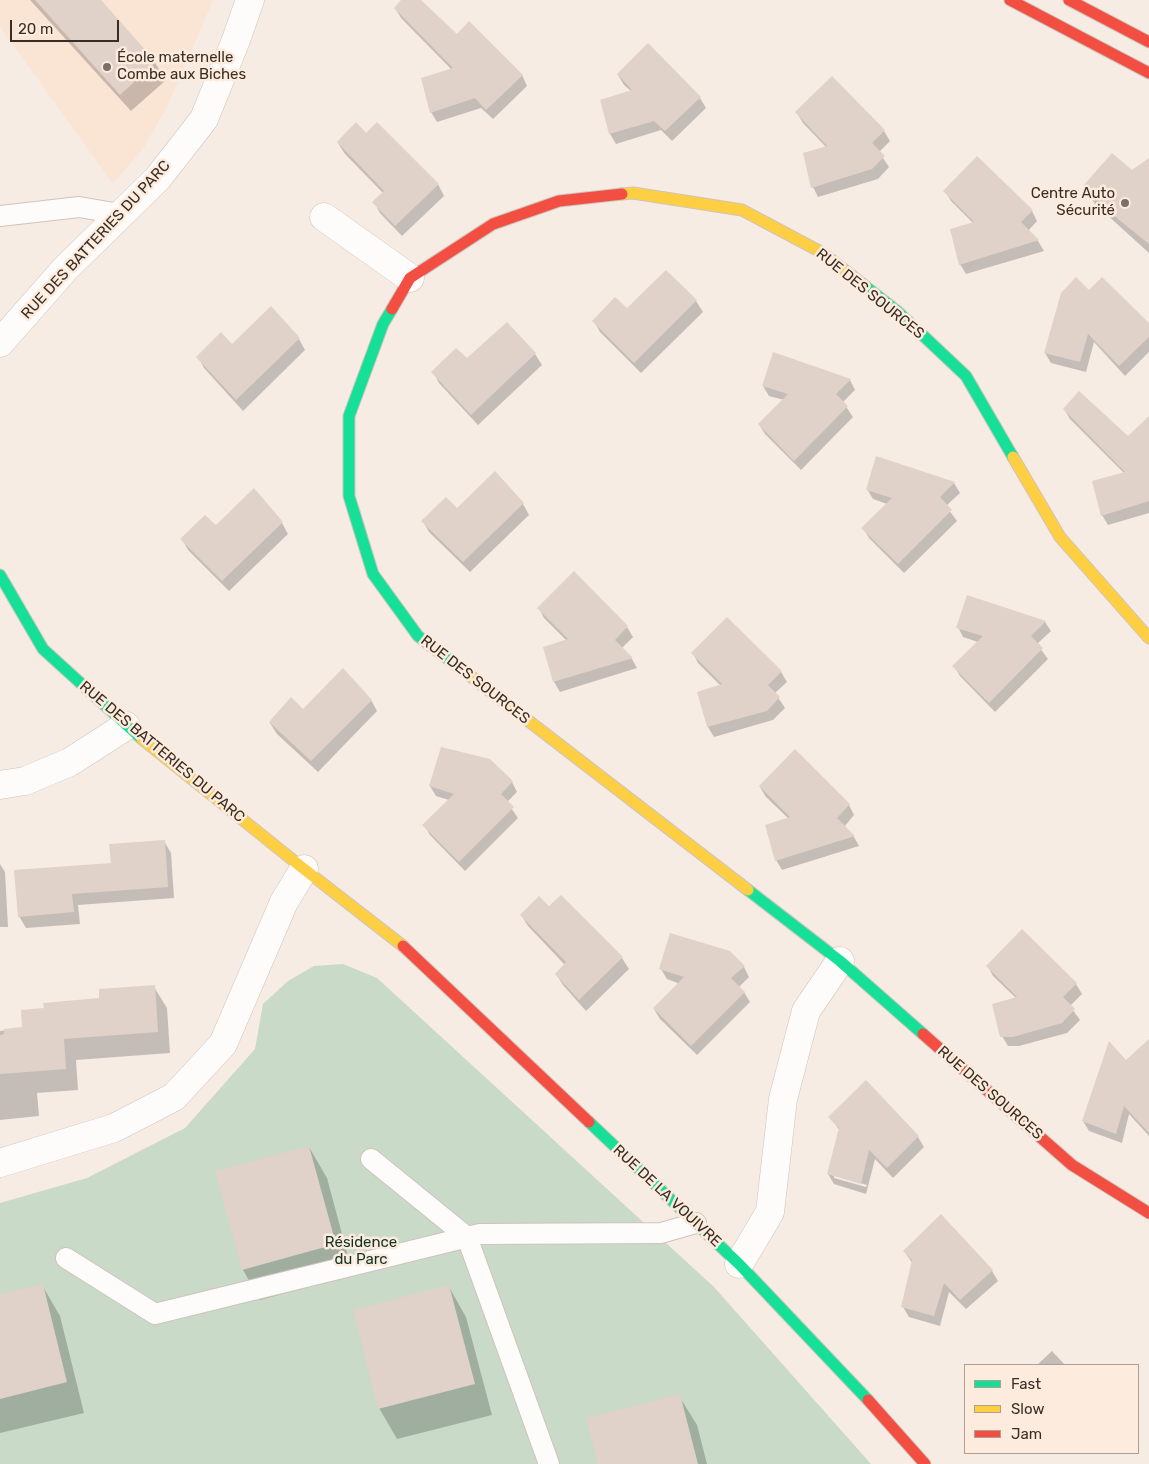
<!DOCTYPE html>
<meta charset="utf-8">
<style>
body{margin:0}
#map{position:relative;width:1149px;height:1464px;overflow:hidden;background:#f6ece4;font-family:Rubik,sans-serif}
canvas{display:block}
.legend{position:absolute;left:964px;top:1364px;width:175px;height:90px;box-sizing:border-box;background:#fdebdd;border:1px solid #af9f93;margin:0;padding:6px 9px;list-style:none;font-size:15px;color:#392e25}
.legend li{display:flex;align-items:center;gap:10px;height:25px}
.legend b{width:25px;border:1px solid #af9f93}
.scale{position:absolute;left:10px;top:20px;width:109px;height:22px;box-sizing:border-box;border:2px solid #392e25;border-top:0;padding-left:6px;font-size:15px;line-height:18px;white-space:nowrap;color:#392e25;-webkit-text-stroke:4px #fdebdd;paint-order:stroke}
</style>
<div id="map">
<canvas width="1149" height="1464"></canvas>
<ul class="legend">
<li><b style="height:6px;background:#16e098"></b>Fast</li>
<li><b style="height:6px;background:#ffcf43"></b>Slow</li>
<li><b style="height:6px;background:#f24e42"></b>Jam</li>
</ul>
<div class="scale">20 m</div>
</div>
<script>
const c = document.querySelector('canvas').getContext('2d');
c.lineJoin = 'round';
function fill(path, color) { c.fillStyle = color; c.fill(path, 'evenodd'); }
const toPath = rows => new Path2D(rows.map(r => 'M' + r).join(''));
function trace(path, color, width, dash) { c.strokeStyle = color; c.lineWidth = width; c.lineCap = dash ? 'butt' : 'round'; c.setLineDash(dash || []); c.stroke(path); }
function label(font, color, halo, rows, align = 'center') {
  c.font = font + ' Rubik,sans-serif'; c.lineWidth = 5; c.setLineDash([]); c.textBaseline = 'middle'; c.strokeStyle = halo; c.fillStyle = color; for (const [text, x, y, turn = 0] of rows) {
    c.save(); c.translate(x, y); c.rotate((+turn || 0) * Math.PI / 180); c.textAlign = isNaN(turn) ? turn : align; if (halo) c.strokeText(text, 0, 0); c.fillText(text, 0, 0); c.restore();
  }
}
fill(toPath([
 [0,0,212,0,210,8,167,107,143,149,113,184,0,27]
]), '#fae5d5');
fill(toPath([
 [343,964,377,978,714,1287,871,1464,0,1464,0,1203,87,1178,185,1128,255,1049,263,1004,288,981,314,966]
]), '#c9dac8');
fill(toPath([
 [30,0,99,0,155,63,166,80,131,111],
 [403,0,420,0,457,35,522,75,527,86,493,119,481,108,437,122,431,112,452,70,401,18,395,8],
 [618,75,700,98,706,108,672,141,661,130,616,144,610,134,601,100,631,91,624,85],
 [832,78,884,131,890,141,879,152,889,167,878,179,818,197,813,187,826,147,803,123,797,113],
 [366,135,438,184,444,196,402,236,380,213,374,202,383,193,345,154,338,143],
 [1149,160,1149,253,1095,204,1084,186,1132,172],
 [945,191,1032,211,1037,221,1028,231,1038,241,1044,251,966,274,960,264,973,223,951,201],
 [1089,292,1149,325,1149,352,1125,376,1094,342,1086,372,1051,363,1045,353],
 [696,301,703,312,641,373,600,332,594,321],
 [299,339,305,350,243,411,204,368,198,357,232,346],
 [535,354,542,365,478,425,439,383,433,372,467,360],
 [773,354,850,380,855,390,843,402,853,417,801,470,765,434,759,424,784,400,769,396,763,386],
 [1064,409,1128,438,1149,433,1149,513,1108,525,1102,515,1124,473,1070,419],
 [877,458,954,483,960,493,946,506,957,521,904,573,869,538,863,528,887,504,873,499,867,489],
 [523,504,529,515,470,572,429,532,423,521,457,509],
 [282,523,288,534,229,591,188,550,182,539,216,527],
 [539,608,627,627,633,637,622,648,632,659,637,668,560,692,554,682,545,648,567,641,544,618],
 [1045,622,1051,631,1037,644,1048,659,995,712,960,676,954,666,978,642,963,637,958,627],
 [693,653,781,672,787,682,775,693,785,708,773,720,714,737,708,727,698,693,721,686,698,663],
 [371,700,377,711,318,772,277,734,270,723,303,710],
 [512,782,517,792,507,802,518,818,465,871,430,835,424,825,449,800,436,796,430,786],
 [760,787,849,805,854,815,844,827,854,837,859,846,782,870,776,860,789,819,766,797],
 [164,841,171,853,174,898,78,905,80,924,26,928,19,916,112,864],
 [0,864,5,872,8,927,0,927],
 [549,908,622,958,629,969,586,1011,563,985,556,974,565,965,528,926,521,915],
 [988,966,1076,984,1082,994,1070,1006,1080,1020,1067,1033,1019,1046,1008,1046,1002,1036,1016,998,993,976],
 [744,967,749,977,739,987,744,992,750,1002,697,1055,660,1019,654,1009,680,984,667,979,661,969],
 [154,987,167,1008,170,1053,76,1060,78,1090,37,1093,39,1116,0,1120,0,1031,23,1028,101,1000],
 [1149,1058,1149,1136,1129,1114,1122,1143,1089,1131,1083,1121,1126,1061],
 [866,1082,918,1137,924,1147,893,1178,875,1159,866,1194,834,1184,828,1174,840,1131,830,1117],
 [834,1175,867,1185,866,1187,834,1178],
 [309,1147,327,1178,353,1275,260,1300,243,1270],
 [941,1215,992,1271,998,1281,966,1309,949,1292,940,1326,909,1317,903,1307,913,1264,904,1251],
 [42,1285,60,1316,84,1413,0,1433,0,1296],
 [449,1287,466,1317,492,1415,397,1439,379,1408],
 [1052,1351,1065,1365,1037,1365],
 [679,1396,697,1425,707,1464,600,1464]
]), '#0003');
fill(toPath([
 [35,0,101,0,156,62,120,95],
 [401,0,421,0,457,34,469,21,523,75,486,110,475,98,430,113,421,78,453,68,394,8],
 [648,43,701,97,665,131,654,121,609,134,600,100,632,90,617,74],
 [832,76,885,130,872,143,885,156,872,169,811,188,803,153,827,146,795,112],
 [356,122,366,133,377,122,439,184,395,226,372,202,384,191,337,142],
 [1112,153,1132,170,1149,158,1149,244,1118,219,1083,186],
 [977,156,1033,210,1021,222,1039,240,959,265,950,229,974,222,943,191],
 [666,270,697,300,634,363,592,321,615,297,627,308],
 [1076,277,1089,290,1102,277,1149,323,1149,337,1119,366,1088,334,1080,362,1044,353,1061,293],
 [271,306,300,338,236,400,196,357,221,332,232,344],
 [507,322,536,353,471,415,431,372,456,348,467,358],
 [773,352,851,379,836,394,848,406,794,461,758,424,788,394,762,386],
 [1079,391,1128,436,1149,416,1149,501,1101,516,1092,481,1125,472,1063,409],
 [876,456,955,482,940,497,952,510,898,564,861,528,892,498,866,490],
 [495,471,524,503,463,562,421,521,446,497,457,508],
 [254,488,283,522,222,581,180,539,205,515,216,525],
 [574,571,628,626,615,640,633,658,553,682,543,647,568,639,537,608],
 [967,595,1046,621,1031,636,1043,648,989,703,952,666,983,636,956,628],
 [727,617,782,671,768,685,780,697,767,711,707,727,697,692,722,684,691,653],
 [343,668,372,700,311,761,269,722,291,697,303,709],
 [441,747,490,759,513,781,501,794,514,807,459,862,422,825,454,794,429,786],
 [795,749,850,804,837,818,855,836,775,861,765,825,790,817,759,786],
 [165,840,168,887,72,894,74,912,18,917,14,870,111,863,109,844],
 [561,895,623,957,579,1000,555,974,566,962,520,915,539,896,549,906],
 [1022,929,1077,983,1063,997,1075,1009,1062,1023,1013,1037,1000,1037,992,1004,1017,997,986,966],
 [670,933,730,951,745,966,731,978,745,992,691,1046,653,1008,684,977,659,969],
 [155,985,158,1032,64,1039,66,1069,0,1074,0,1035,4,1034,4,1029,22,1027,21,1010,44,1008,43,1003,99,998,99,989],
 [1149,1039,1149,1133,1124,1106,1116,1134,1082,1121,1109,1041,1126,1060],
 [866,1080,919,1136,887,1168,869,1150,861,1184,827,1174,839,1128,828,1117],
 [309,1146,336,1244,242,1270,215,1171],
 [941,1214,993,1270,960,1300,944,1283,934,1316,901,1307,912,1260,903,1251],
 [43,1284,67,1382,0,1399,0,1294],
 [449,1285,475,1384,378,1409,353,1310],
 [680,1394,698,1464,598,1464,586,1418]
]), '#e0d1c9');
const lane = toPath([
 [0,216,79,207,120,214],
 [371,1159,467,1237,549,1464],
 [66,1258,155,1314,480,1234,661,1233,696,1223]
]);
const street = toPath([
 [324,217,410,278],
 [0,343,65,269,158,178,204,119,236,40,250,0],
 [0,785,25,781,70,762,126,726],
 [0,1163,114,1128,174,1097,223,1044,284,902,304,869],
 [739,1264,770,1212,783,1099,806,1011,840,961]
]);
const fast = toPath([
 [865,286,897,311,966,376,1013,457],
 [392,309,383,324,349,416,349,496,373,574,418,636,469,675],
 [0,575,43,649,142,739],
 [748,890,840,961,923,1034],
 [589,1122,739,1264,868,1400]
]);
const slow = toPath([
 [622,194,633,193,742,210,821,252,865,286],
 [1013,457,1060,537,1149,638],
 [469,675,748,890],
 [142,739,304,869,403,946]
]);
const jam = toPath([
 [1010,0,1149,73],
 [1069,0,1149,42],
 [392,309,410,278,493,224,559,201,622,194],
 [403,946,589,1122],
 [923,1034,1072,1165,1149,1213],
 [868,1400,925,1464]
]);
trace(lane, '#cec4bc', 22);
trace(street, '#cec4bc', 29);
trace(fast, '#cec4bc', 13);
trace(slow, '#cec4bc', 13);
trace(jam, '#cec4bc', 13);
trace(lane, '#fefcfb', 20);
trace(street, '#fefcfb', 28);
trace(fast, '#16e098', 11);
trace(slow, '#ffcf43', 11);
trace(jam, '#f24e42', 11);
for (const [x, y, r, color] of [
 [107,67,5,"#7b7068"],
 [1125,203,5,"#7b7068"]
]) { const dot = new Path2D(); dot.arc(x, y, r, 0, 2 * Math.PI); c.fillStyle = color; c.fill(dot); trace(dot, '#fdebdd', 2); }
label('15px', '#392e25', '#fdebdd', [
 ["École maternelle",117,58],
 ["Combe aux Biches",117,75],
 ["Centre Auto",1115,194,"right"],
 ["Sécurité",1115,211,"right"]
], 'left');
label('15px', '#392e25', '#fdebdd', [
 ["RUE DES BATTERIES DU PARC",96,240,-47],
 ["RUE DES SOURCES",870,294,39],
 ["RUE DES SOURCES",475,680,38],
 ["RUE DES BATTERIES DU PARC",162,752,40],
 ["RUE DES SOURCES",990,1093,41],
 ["RUE DE LA VOUIVRE",667,1196,43]
]);
label('15px', '#0f3622', '#fdebdd', [
 ["Résidence",361,1243],
 ["du Parc",361,1260]
]);
</script>
